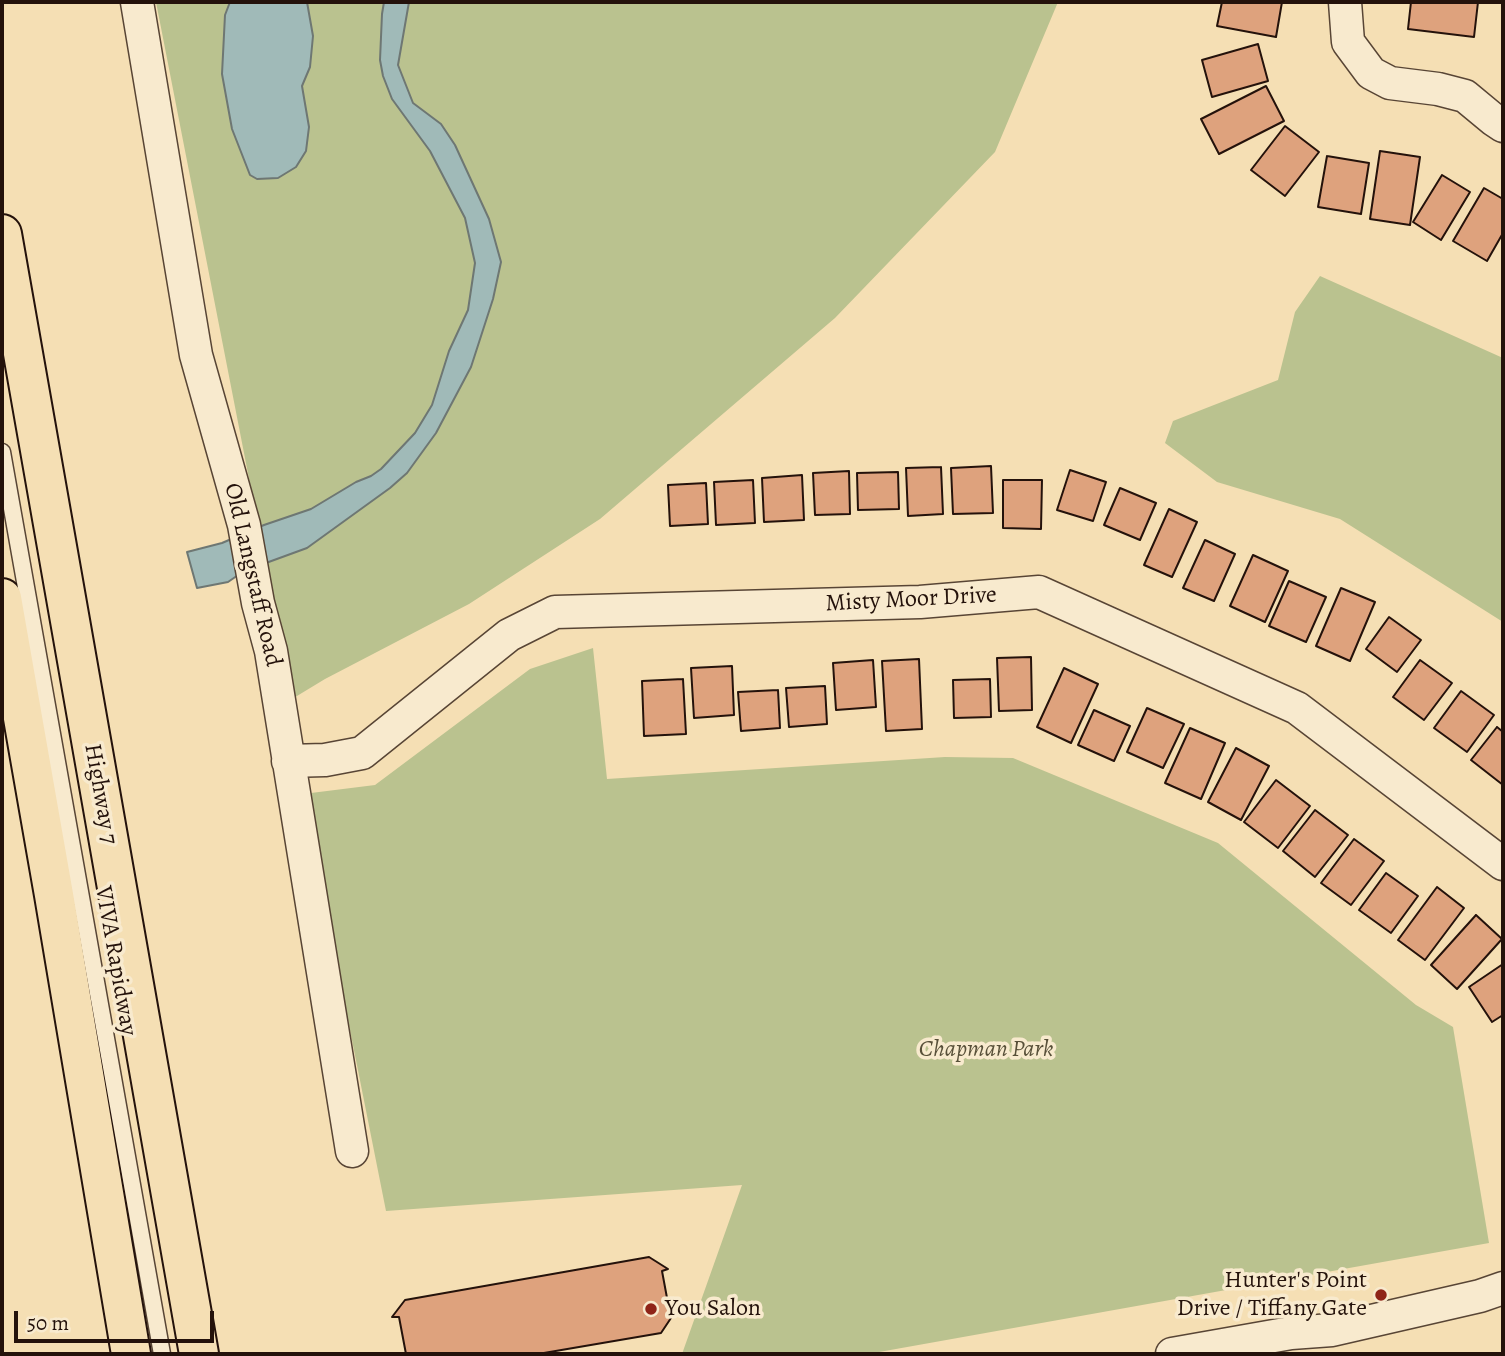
<!DOCTYPE html>
<style>
body{margin:0}
#map{position:relative;width:1505px;height:1356px;overflow:hidden;background:#f5dfb4;font-family:Alegreya,serif}
canvas{display:block}
.frame{position:absolute;inset:0;border:4px solid #24120b;pointer-events:none}
.scale{position:absolute;left:14px;top:1311px;width:200px;height:32px;box-sizing:border-box;border:4px solid #24120b;border-top:0;padding-left:9px;font-size:21px;line-height:24px;white-space:nowrap;color:#24120b;-webkit-text-stroke:5px #f8eace;paint-order:stroke}
</style>
<div id="map">
<canvas width="1505" height="1356"></canvas>
<div class="frame"></div>
<div class="scale">50 m</div>
</div>
<script>
const c = document.querySelector('canvas').getContext('2d');
c.lineJoin = 'round';
function fill(path, color) { c.fillStyle = color; c.fill(path, 'evenodd'); }
const toPath = rows => new Path2D(rows.map(r => 'M' + r).join(''));
function trace(path, color, width, dash) { c.strokeStyle = color; c.lineWidth = width; c.lineCap = dash ? 'butt' : 'round'; c.setLineDash(dash || []); c.stroke(path); }
function label(font, color, halo, rows, align = 'center') {
  c.font = font + ' Alegreya,serif'; c.lineWidth = 7; c.setLineDash([]); c.textBaseline = 'middle'; c.strokeStyle = halo; c.fillStyle = color; for (const [text, x, y, turn = 0] of rows) {
    c.save(); c.translate(x, y); c.rotate((+turn || 0) * Math.PI / 180); c.textAlign = isNaN(turn) ? turn : align; if (halo) c.strokeText(text, 0, 0); c.fillText(text, 0, 0); c.restore();
  }
}
fill(toPath([
 [156,2,1058,2,995,152,835,318,600,519,469,604,325,679,292,699],
 [1320,276,1503,358,1503,622,1340,519,1217,482,1165,443,1173,421,1278,380,1295,312],
 [593,648,607,779,945,757,1013,758,1218,843,1416,1005,1453,1027,1489,1243,868,1354,682,1354,742,1185,386,1211,303,794,375,785,530,669]
]), '#bac28f');
const water = toPath([
 [230,2,307,2,313,36,310,67,302,86,309,127,306,151,296,167,278,178,257,179,250,175,232,129,222,74,225,15,230,2],
 [384,2,409,2,398,65,413,103,441,124,455,145,489,219,501,262,493,299,471,367,436,433,407,473,390,488,307,548,244,571,228,582,197,588,187,552,222,543,264,525,311,509,356,482,371,476,381,469,415,433,432,405,449,351,468,310,475,263,465,218,430,151,392,99,383,76,380,60,382,14,384,2]
]);
fill(water, '#a0bab8');
trace(water, '#6e7773', 2);
const building = toPath([
 [1222,2,1282,2,1276,37,1217,26,1222,2],
 [1411,2,1478,2,1474,37,1408,29,1411,2],
 [1258,44,1268,81,1212,97,1202,60,1258,44],
 [1266,86,1284,121,1219,154,1201,119,1266,86],
 [1285,126,1319,152,1285,196,1251,170,1285,126],
 [1380,151,1420,157,1410,225,1370,219,1380,151],
 [1327,156,1369,163,1361,214,1318,207,1327,156],
 [1442,175,1470,192,1441,240,1413,222,1442,175],
 [1484,188,1503,199,1503,233,1487,261,1453,241,1484,188],
 [991,466,993,513,953,514,951,468,991,466],
 [941,467,943,514,908,516,906,468,941,467],
 [1070,470,1106,482,1093,521,1057,510,1070,470],
 [849,471,850,514,815,515,813,473,849,471],
 [898,472,899,509,858,510,857,473,898,472],
 [802,475,804,520,764,522,762,478,802,475],
 [753,480,755,523,716,525,714,482,753,480],
 [1003,480,1042,480,1041,529,1003,528,1003,480],
 [706,483,708,524,670,526,668,485,706,483],
 [1120,488,1156,503,1140,540,1104,525,1120,488],
 [1169,509,1197,522,1172,577,1144,565,1169,509],
 [1205,540,1235,554,1214,601,1183,588,1205,540],
 [1253,555,1288,571,1265,622,1230,606,1253,555],
 [1289,581,1326,597,1306,642,1269,626,1289,581],
 [1341,588,1375,602,1350,661,1316,646,1341,588],
 [1389,617,1421,640,1397,672,1366,649,1389,617],
 [1031,657,1032,710,999,711,997,658,1031,657],
 [919,659,922,729,886,731,882,661,919,659],
 [873,660,876,707,836,710,833,663,873,660],
 [1420,660,1452,683,1424,720,1393,697,1420,660],
 [732,666,734,715,694,718,691,668,732,666],
 [1064,668,1098,684,1071,743,1037,727,1064,668],
 [683,679,686,734,644,736,642,681,683,679],
 [990,679,991,717,954,718,953,680,990,679],
 [825,686,827,724,789,727,786,688,825,686],
 [778,690,780,728,741,731,738,692,778,690],
 [1461,691,1494,715,1467,752,1434,728,1461,691],
 [1147,708,1184,724,1163,768,1127,752,1147,708],
 [1094,710,1130,726,1114,761,1078,745,1094,710],
 [1497,727,1503,732,1503,785,1471,760,1497,727],
 [1190,728,1225,743,1201,799,1165,783,1190,728],
 [1236,748,1269,766,1241,820,1208,802,1236,748],
 [1276,780,1310,806,1278,848,1244,822,1276,780],
 [1315,810,1348,835,1315,877,1283,851,1315,810],
 [1354,839,1384,861,1351,905,1321,883,1354,839],
 [1386,873,1418,896,1391,933,1359,910,1386,873],
 [1437,887,1464,908,1425,960,1398,940,1437,887],
 [1476,915,1502,939,1457,989,1431,965,1476,915],
 [1503,964,1503,1015,1492,1022,1469,987,1503,964],
 [649,1257,668,1269,662,1271,670,1314,675,1312,661,1333,538,1354,406,1354,399,1317,392,1317,405,1300,649,1257]
]);
fill(building, '#dea27d');
trace(building, '#24120b', 2);
const lane = toPath([
 [2,452,162,1354]
]);
const street = toPath([
 [137,2,196,355,244,525,258,603,271,651,352,1151],
 [1345,2,1348,42,1371,73,1390,83,1438,89,1465,96,1494,120,1503,126],
 [288,761,325,760,362,753,509,635,555,612,920,602,1039,592,1297,708,1503,864],
 [1172,1354,1291,1333,1332,1330,1480,1296,1503,1288]
]);
const primary = toPath([
 [2,234,199,1354],
 [2,598,54,895,131,1354]
]);
trace(lane, '#584535', 19);
trace(street, '#584535', 35);
trace(primary, '#24120b', 42);
trace(lane, '#f8eace', 16);
trace(street, '#f8eace', 32);
trace(primary, '#f5dfb4', 38);
for (const [x, y, r, color] of [
 [1381,1295,7,"#8f2418"],
 [651,1309,7,"#8f2418"]
]) { const dot = new Path2D(); dot.arc(x, y, r, 0, 2 * Math.PI); c.fillStyle = color; c.fill(dot); trace(dot, '#f8eace', 2.5); }
label('24px', '#24120b', '#f8eace', [
 ["Old Langstaff Road",252,575,77],
 ["Misty Moor Drive",911,600,-3],
 ["Highway 7",100,794,80],
 ["VIVA Rapidway",115,961,80]
]);
label('italic 24px', '#585039', '#f8eace', [
 ["Chapman Park",986,1050]
]);
label('24px', '#24120b', '#f8eace', [
 ["Hunter's Point",1367,1281],
 ["Drive / Tiffany Gate",1367,1309],
 ["You Salon",665,1309,"left"]
], 'right');
</script>
